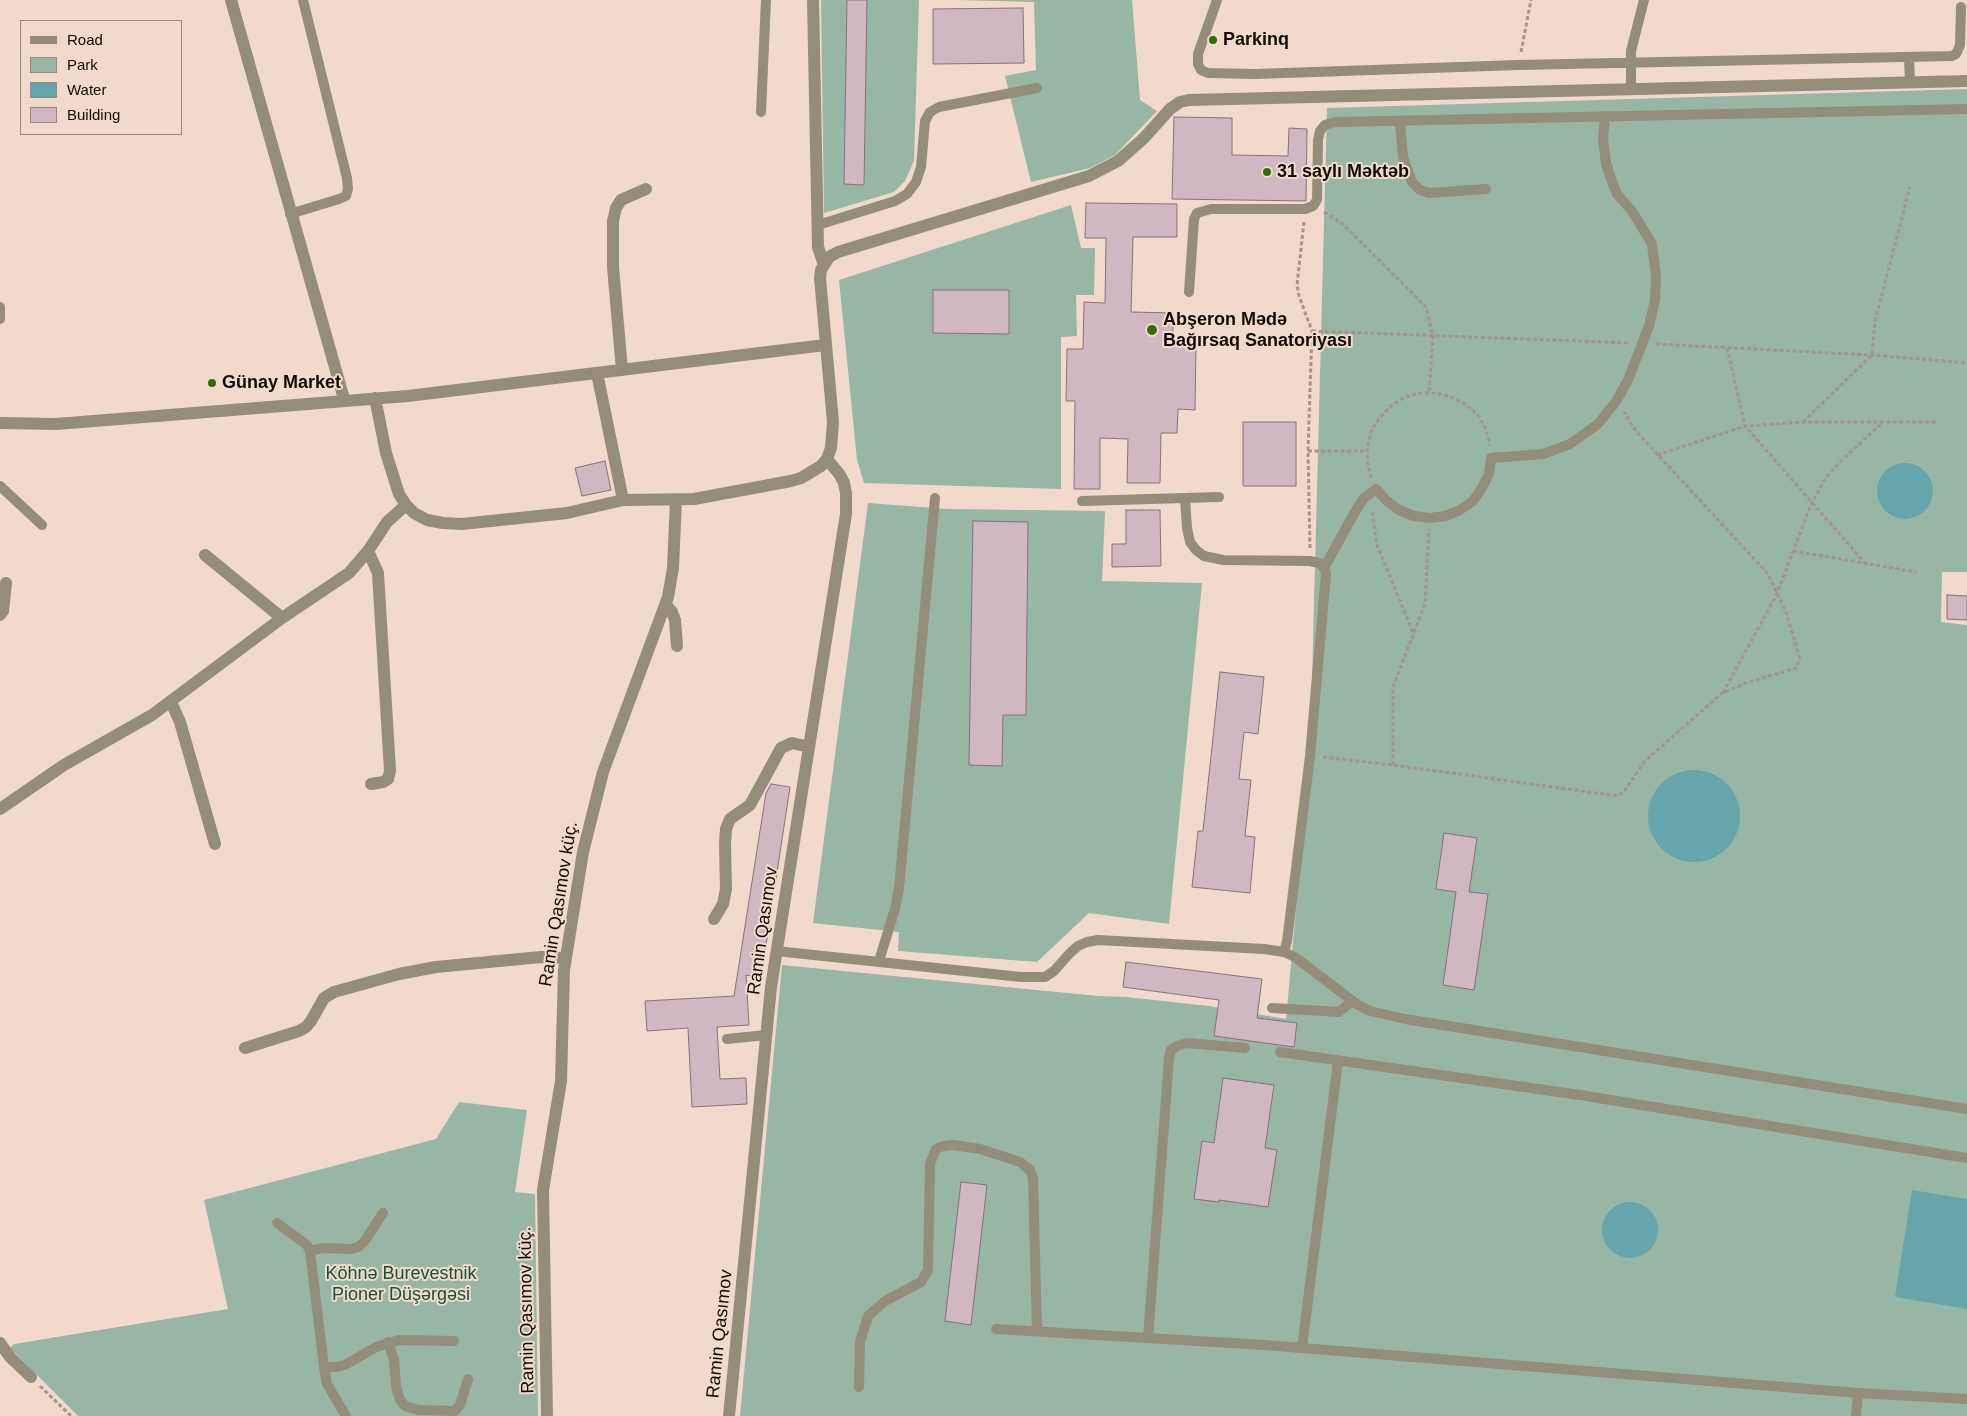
<!DOCTYPE html>
<meta charset="utf-8">
<style>
body{margin:0}
#map{position:relative;width:1967px;height:1416px;overflow:hidden;background:#f1dacb;font-family:Arial,sans-serif}
canvas{display:block}
.legend{position:absolute;left:20px;top:20px;width:162px;height:115px;box-sizing:border-box;background:#f1dacb;border:1px solid #98877c;margin:0;padding:6px 9px;list-style:none;font-size:15px;color:#120b06}
.legend li{display:flex;align-items:center;gap:10px;height:25px}
.legend b{width:25px;border:1px solid #98877c}
</style>
<div id="map">
<canvas width="1967" height="1416"></canvas>
<ul class="legend">
<li><b style="height:6px;background:#938d79"></b>Road</li>
<li><b style="height:14px;background:#98b6a4"></b>Park</li>
<li><b style="height:14px;background:#65a5ab"></b>Water</li>
<li><b style="height:14px;background:#d1b7c1"></b>Building</li>
</ul>
</div>
<script>
const c = document.querySelector('canvas').getContext('2d');
c.lineJoin = 'round';
function fill(path, color) { c.fillStyle = color; c.fill(path, 'evenodd'); }
const toPath = rows => new Path2D(rows.map(r => 'M' + r).join(''));
function trace(path, color, width, dash) { c.strokeStyle = color; c.lineWidth = width; c.lineCap = dash ? 'butt' : 'round'; c.setLineDash(dash || []); c.stroke(path); }
function label(font, color, halo, rows, align = 'center') {
  c.font = font + ' Arial,sans-serif'; c.lineWidth = 4; c.setLineDash([]); c.textBaseline = 'middle'; c.strokeStyle = halo; c.fillStyle = color; for (const [text, x, y, turn = 0] of rows) {
    c.save(); c.translate(x, y); c.rotate((+turn || 0) * Math.PI / 180); c.textAlign = isNaN(turn) ? turn : align; if (halo) c.strokeText(text, 0, 0); c.fillText(text, 0, 0); c.restore();
  }
}
fill(toPath([
 [821,0,919,0,914,161,905,181,894,192,824,213],
 [957,0,1132,0,1140,100,1157,111,1115,155,1090,168,1031,182,1005,76,1036,70,1034,2],
 [1967,89,1967,572,1942,572,1941,622,1967,625,1967,1416,740,1416,782,965,1098,996,1126,997,1209,1006,1286,1019,1310,756,1327,108],
 [1071,205,1081,248,1095,248,1094,295,1076,295,1077,336,1061,337,1061,489,864,483,857,460,839,280],
 [868,503,947,509,1105,511,1102,581,1202,583,1169,924,1089,913,1037,962,898,951,899,932,813,923],
 [459,1102,527,1110,515,1192,535,1194,538,1416,78,1416,10,1348,14,1344,228,1309,204,1200,436,1139]
]), '#98b6a4');
fill(toPath([
 '1877 491a28 28 0 1 1 56 0a28 28 0 1 1-56 0Z',
 '1648 816a46 46 0 1 1 92 0a46 46 0 1 1-92 0Z',
 [1912,1190,1967,1199,1967,1309,1895,1297],
 '1602 1230a28 28 0 1 1 56 0a28 28 0 1 1-56 0Z'
]), '#65a5ab');
const building = toPath([
 [847,0,867,0,864,185,844,184,847,0],
 [1023,8,1024,63,933,64,933,9,1023,8],
 [1174,117,1232,118,1232,155,1288,156,1289,128,1307,129,1306,201,1172,199,1174,117],
 [1086,203,1177,204,1177,237,1133,237,1131,312,1173,313,1173,344,1196,344,1195,410,1178,409,1177,433,1161,433,1160,483,1127,483,1128,439,1100,438,1100,489,1074,489,1075,401,1066,401,1067,349,1083,349,1084,302,1105,303,1106,238,1085,238,1086,203],
 [933,290,1009,290,1009,334,933,333,933,290],
 [1243,422,1296,422,1296,486,1243,486,1243,422],
 [605,461,611,490,582,496,575,468,605,461],
 [1126,510,1160,510,1161,566,1112,567,1112,544,1126,544,1126,510],
 [973,521,1028,522,1026,715,1003,715,1002,766,969,765,973,521],
 [1947,595,1967,596,1967,620,1947,619,1947,595],
 [1220,672,1264,677,1258,734,1244,732,1239,779,1251,780,1245,836,1255,837,1250,893,1192,887,1198,831,1203,831,1220,672],
 [771,784,790,787,761,978,746,975,749,1025,717,1027,720,1079,746,1078,747,1104,692,1107,688,1028,647,1031,645,1001,734,996,766,793,771,784],
 [1444,833,1477,838,1469,892,1488,894,1474,990,1443,985,1456,892,1436,889,1444,833],
 [1126,962,1262,979,1257,1018,1297,1023,1294,1047,1214,1036,1219,1000,1123,987,1126,962],
 [1223,1078,1274,1085,1265,1148,1277,1150,1268,1207,1219,1200,1219,1202,1194,1199,1202,1141,1214,1143,1223,1078],
 [961,1182,987,1185,971,1325,945,1321,961,1182]
]);
fill(building, '#d1b7c1');
trace(building, '#887079', 1);
trace(toPath([
 [1521,52,1531,0],
 [1324,212,1343,224,1426,307,1433,336,1429,393],
 [1304,222,1297,285,1299,296,1312,331,1308,451,1310,548],
 [1312,331,1629,343],
 [1656,344,1872,355,1967,363],
 [1727,348,1745,426,1865,563],
 [1803,422,1872,355,1875,321,1910,187],
 [1308,451,1367,451],
 [1657,455,1745,426,1803,422,1936,422],
 [1371,478,1367,460,1368,444,1372,429,1381,416,1392,405,1405,397,1420,393,1436,393,1451,397,1465,404,1477,414,1485,427,1490,445],
 [1372,512,1377,545,1413,633],
 [1793,551,1916,572],
 [1723,693,1777,594,1811,504,1827,476,1841,461,1883,422],
 [1323,757,1393,765,1618,796,1625,790,1645,761,1722,693,1746,683,1796,668,1800,659,1786,612,1768,574,1636,431,1624,412],
 [1393,765,1393,687,1425,604,1429,529],
 [40,1386,71,1416]
]), '#a69489', 3, [4, 2.5]);
trace(toPath([
 [1217,0,1198,54,1198,64,1201,70,1208,73,1255,74,1518,65,1952,56,1956,54,1960,45,1961,7],
 [1909,57,1910,82],
 [1631,89,1631,51,1644,0],
 [761,112,766,0],
 [1400,122,1403,157,1412,182,1420,190,1429,193,1486,189],
 [290,214,339,199,346,196,348,189,347,178,303,0],
 [818,225,895,201,907,194,916,182,921,167,925,121,930,112,939,107,1037,88],
 [1189,292,1194,219,1197,213,1211,209,1305,209,1313,206,1317,200,1318,140,1320,131,1325,125,1335,122,1967,109],
 [0,307,0,319],
 [0,486,42,525],
 [1185,498,1187,528,1190,542,1196,550,1204,556,1223,560,1310,561,1319,563,1324,568,1326,574,1310,756,1287,941,1284,952],
 [1082,501,1219,497],
 [1324,568,1356,510,1364,498,1376,489,1387,501,1399,510,1414,516,1430,518,1445,516,1460,510,1473,501,1482,488,1489,474,1491,458,1543,454,1570,444,1598,424,1617,400,1628,380,1649,326,1655,300,1656,276,1652,244,1632,211,1617,194,1610,176,1606,163,1603,140,1605,116],
 [776,951,1021,977,1045,977,1054,971,1070,953,1078,946,1087,942,1098,940,1264,949,1284,952,1295,957,1358,1005,1370,1011,1405,1019,1967,1109],
 [879,961,895,909,899,888,935,498],
 [1272,1008,1339,1012,1352,1001],
 [727,1039,766,1035],
 [1280,1052,1580,1095,1967,1158],
 [277,1223,307,1245,310,1251,324,1367],
 [310,1251,322,1248,351,1249,358,1247,364,1242,383,1213],
 [996,1329,1265,1345,1858,1393,1967,1399],
 [1148,1338,1169,1058,1171,1050,1177,1046,1187,1043,1245,1048],
 [388,1342,394,1360,396,1387,400,1400,405,1406,418,1410,455,1411,460,1405,468,1379],
 [1302,1348,1338,1061],
 [859,1387,860,1342,868,1316,885,1301,921,1282,928,1270,930,1164,936,1149,943,1146,953,1145,980,1149,1020,1162,1030,1170,1033,1178,1037,1331],
 [346,1416,327,1384,324,1367,337,1367,345,1365,376,1347,399,1340,454,1341],
 [1856,1416,1858,1393]
]), '#938d79', 10);
trace(toPath([
 [231,0,344,399],
 [813,0,818,247,824,265],
 [622,370,613,267,613,221,616,208,621,200,646,189],
 [597,373,623,500],
 [375,398,386,453,399,494,406,505,414,513,427,520,443,523,462,524,567,513,623,500,694,499,791,481,801,478,821,466,827,459,831,448,833,422,820,278,821,270,829,257,838,252,1089,176,1118,161,1144,138,1170,109,1180,102,1189,100,1967,81],
 [0,423,56,424,408,396,825,345],
 [368,551,378,573,390,771,388,779,383,782,371,784],
 [205,555,282,618],
 [666,605,672,612,675,620,677,646],
 [0,615,3,611,6,583],
 [171,702,180,722,215,844],
 [0,809,64,765,152,715,282,618,349,573,368,551,387,522,406,505],
 [714,919,723,904,726,889,725,844,726,829,730,819,750,805,781,748,792,743,809,747],
 [245,1048,299,1031,306,1027,311,1021,324,998,334,992,399,974,436,967,541,957,565,958],
 [0,1343,10,1357,31,1377],
 [547,1416,543,1190,561,1081,564,970,583,852,603,772,668,597,673,568,676,500],
 [729,1416,771,987,846,514,846,493,844,483,840,475,827,459]
]), '#938d79', 12);
for (const [x, y, r, color] of [
 [1213,40,5,"#2e6e04"],
 [1267,172,5,"#2e6e04"],
 [1152,330,6,"#2e6e04"],
 [212,383,5,"#2e6e04"]
]) { const dot = new Path2D(); dot.arc(x, y, r, 0, 2 * Math.PI); c.fillStyle = color; c.fill(dot); trace(dot, '#f1dacb', 2); }
label('bold 18px', '#120b06', '#f1dacb', [
 ["Parkinq",1223,40],
 ["31 saylı Məktəb",1277,172],
 ["Abşeron Mədə",1163,320],
 ["Bağırsaq Sanatoriyası",1163,341],
 ["Günay Market",222,383]
], 'left');
label('18px', '#120b06', '#f1dacb', [
 ["Ramin Qasımov küç.",559,904,-81],
 ["Ramin Qasımov",763,931,-82],
 ["Ramin Qasımov küç.",527,1310,-91],
 ["Ramin Qasımov",720,1334,-84]
]);
label('18px', '#145136', '#f1dacb', [
 ["Köhnə Burevestnik",401,1274],
 ["Pioner Düşərgəsi",401,1295]
]);
</script>
